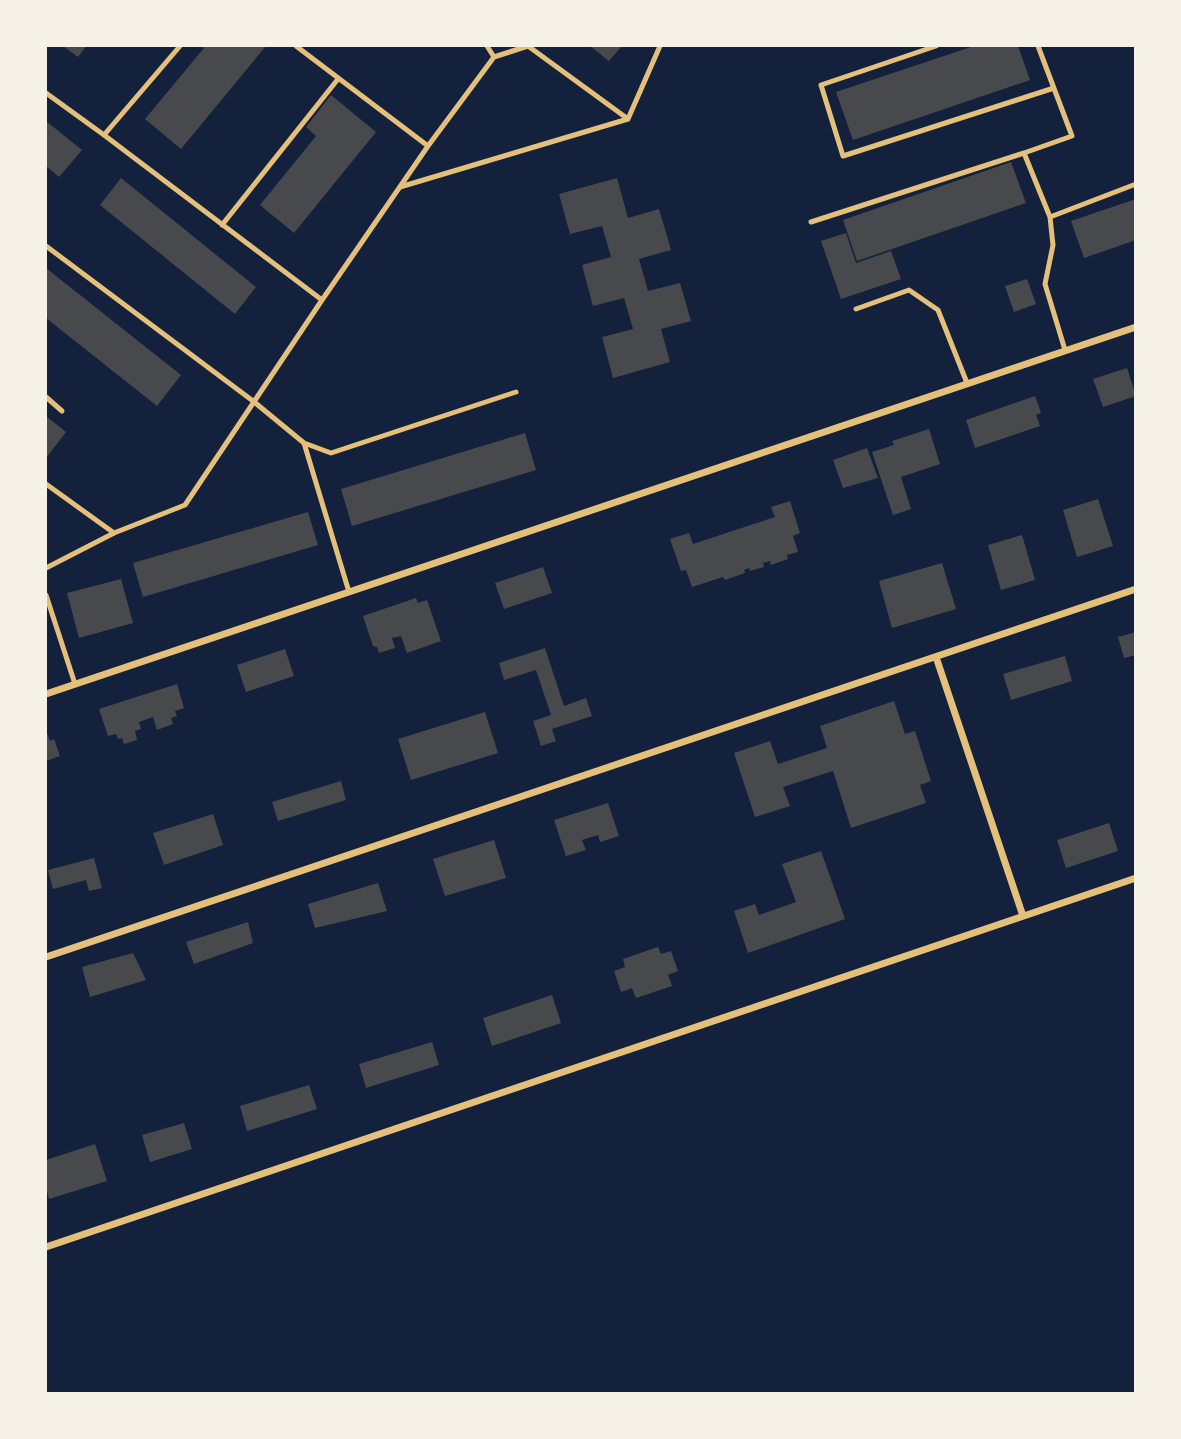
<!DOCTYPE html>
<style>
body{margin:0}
#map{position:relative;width:1181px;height:1439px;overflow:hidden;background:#14213d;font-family:Commissioner,sans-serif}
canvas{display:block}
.frame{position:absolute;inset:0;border:47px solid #f6f1e7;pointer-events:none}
</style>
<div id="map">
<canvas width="1181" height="1439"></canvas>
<div class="frame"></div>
</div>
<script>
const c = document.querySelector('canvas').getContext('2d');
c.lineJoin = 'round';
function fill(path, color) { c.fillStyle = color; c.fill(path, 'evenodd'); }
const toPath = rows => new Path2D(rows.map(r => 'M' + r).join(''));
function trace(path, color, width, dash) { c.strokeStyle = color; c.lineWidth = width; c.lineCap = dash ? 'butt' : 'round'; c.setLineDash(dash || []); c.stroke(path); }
fill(toPath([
 [63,46,86,46,78,57],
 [201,46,266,46,181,149,145,119,204,48],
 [590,46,622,46,609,61],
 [974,46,1018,46,1030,80,853,140,836,92],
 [331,95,376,132,294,233,260,205,316,136,306,127],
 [46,121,82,150,59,177,46,166],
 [1011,162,1026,203,857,261,843,220],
 [121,178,256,287,235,314,100,205],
 [617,178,628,218,659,209,671,250,639,259,648,291,680,283,691,321,661,329,670,362,613,378,602,337,633,329,624,298,593,306,582,265,611,257,602,226,570,234,559,194],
 [1136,199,1136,240,1084,258,1071,221],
 [846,233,856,263,891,251,901,279,841,299,821,241],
 [46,268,181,375,157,406,46,318],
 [1027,279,1036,304,1014,312,1005,286],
 [1127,368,1136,396,1103,407,1093,379],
 [1035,396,1041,413,1036,415,1040,426,975,448,966,420],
 [46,416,66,432,46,458],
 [929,429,940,464,901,477,911,509,893,515,872,452,894,445,892,441],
 [525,433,536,470,352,526,341,489],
 [867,448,878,478,843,488,833,460],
 [1098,499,1113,546,1077,557,1063,510],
 [790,501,800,533,793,536,798,552,787,555,788,559,771,565,770,561,763,563,764,567,750,571,749,568,744,570,745,573,725,580,723,577,692,587,686,570,681,571,670,539,689,533,693,544,775,517,771,507],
 [308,512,318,545,143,597,133,563],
 [1022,535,1035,580,1001,590,988,545],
 [942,563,956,609,892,628,879,581],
 [543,567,552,593,504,609,495,583],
 [121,579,133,623,79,638,67,593],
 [416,598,418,603,427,600,441,641,407,653,401,636,392,638,395,648,379,653,377,647,373,646,363,616],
 [1136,632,1136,655,1124,658,1118,637],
 [545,648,564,706,586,698,592,716,552,729,556,741,541,746,533,721,551,715,536,670,504,680,499,663],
 [285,649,294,676,246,692,237,665],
 [1065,656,1072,681,1011,700,1003,674],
 [177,684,184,708,175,711,177,716,171,718,173,724,157,730,153,717,139,722,141,729,135,731,137,740,124,744,122,738,118,739,116,734,108,736,99,709],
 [894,701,905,734,915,731,931,781,920,785,926,803,851,828,833,771,783,787,790,806,755,817,734,753,770,741,778,764,827,748,820,726],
 [485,712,498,753,411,780,398,739],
 [46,730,50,741,54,739,60,756,46,761],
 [341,781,346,800,278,821,272,802],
 [608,803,619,836,600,842,598,835,582,840,586,850,566,856,554,820],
 [213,814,223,845,164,865,153,833],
 [1109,823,1118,851,1066,868,1057,840],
 [494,840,506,878,445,896,433,859],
 [821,851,845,919,748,953,734,911,755,904,759,915,796,902,782,864],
 [94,858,102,888,89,891,86,880,53,889,48,870],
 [378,883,387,911,315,928,308,904],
 [248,922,253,943,194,964,186,942],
 [658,947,661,954,671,951,678,971,668,975,672,986,636,998,632,988,621,992,614,971,625,967,623,959],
 [133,953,146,980,90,997,82,967],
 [552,995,561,1023,492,1046,483,1018],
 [432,1042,439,1065,366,1088,359,1064],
 [309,1085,317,1109,247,1131,240,1106],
 [184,1123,192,1149,150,1162,142,1135],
 [95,1144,107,1181,49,1199,46,1187,46,1160]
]), '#48494c');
trace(toPath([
 [296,46,428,146],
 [487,46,494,57],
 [936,46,821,85,843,156,1054,88],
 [1038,46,1072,136,1024,153,1050,217,1053,245,1045,284,1065,350],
 [46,93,104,135,322,300,185,505,114,533,46,568],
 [104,135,180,46],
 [400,187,628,119],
 [1050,217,1136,184],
 [811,222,1024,153],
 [222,225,338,79],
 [46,246,253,401,304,443,331,453,516,392],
 [322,300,428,146,494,57,528,46,628,119,660,46],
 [856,309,909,290,938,310,967,383],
 [46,397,62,411],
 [304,443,349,592],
 [46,484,114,533],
 [46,595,75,684]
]), '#e5c07b', 5);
trace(toPath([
 [936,657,1023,916],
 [46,694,1136,327],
 [46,957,1136,589],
 [46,1247,1136,878]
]), '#e5c07b', 7);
</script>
